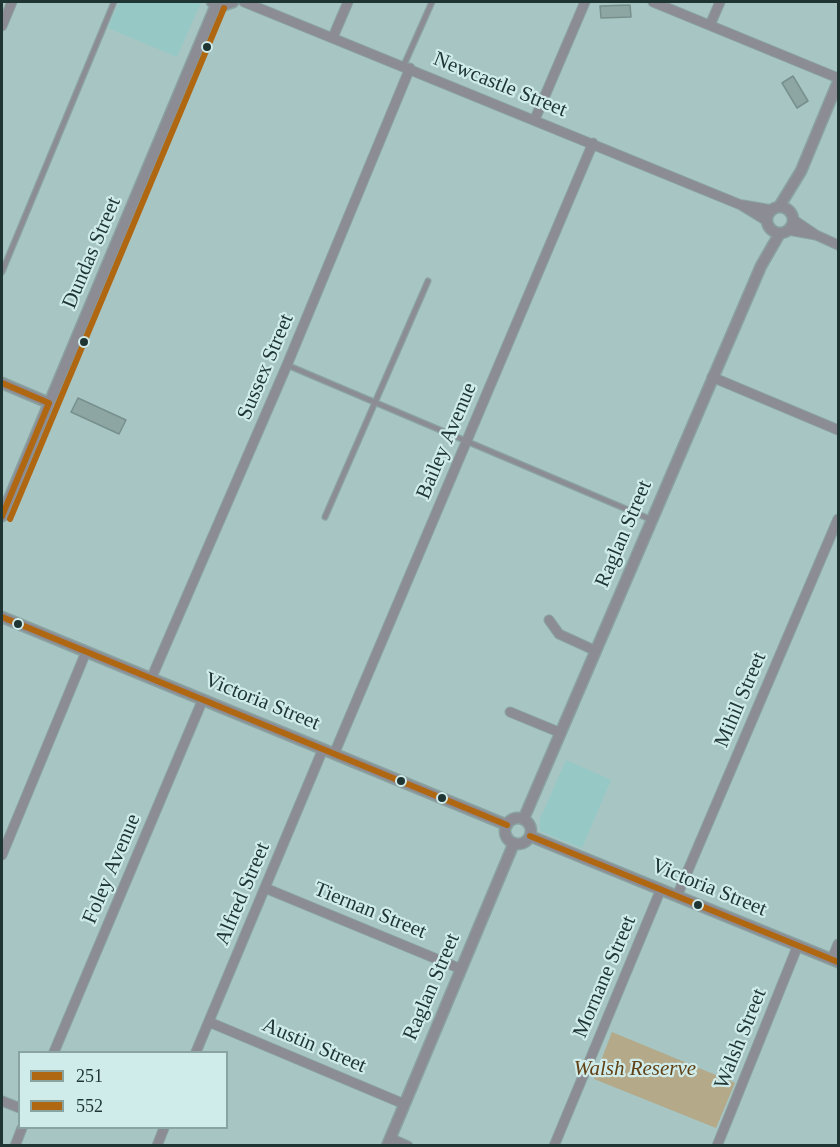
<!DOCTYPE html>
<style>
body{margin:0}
#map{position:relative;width:840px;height:1147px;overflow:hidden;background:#a6c5c3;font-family:"Times New Roman",serif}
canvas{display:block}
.frame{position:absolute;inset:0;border:3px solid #1e3534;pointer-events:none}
.legend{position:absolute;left:18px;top:1051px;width:210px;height:78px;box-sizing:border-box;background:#d0ecea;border:2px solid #89a3a1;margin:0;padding:8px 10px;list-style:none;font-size:18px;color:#1e3534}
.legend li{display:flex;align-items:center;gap:12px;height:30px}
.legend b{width:30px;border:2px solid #89a3a1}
</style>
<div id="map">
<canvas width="840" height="1147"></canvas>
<div class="frame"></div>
<ul class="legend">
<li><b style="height:8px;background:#b06712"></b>251</li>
<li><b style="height:8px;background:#b06712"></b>552</li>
</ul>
</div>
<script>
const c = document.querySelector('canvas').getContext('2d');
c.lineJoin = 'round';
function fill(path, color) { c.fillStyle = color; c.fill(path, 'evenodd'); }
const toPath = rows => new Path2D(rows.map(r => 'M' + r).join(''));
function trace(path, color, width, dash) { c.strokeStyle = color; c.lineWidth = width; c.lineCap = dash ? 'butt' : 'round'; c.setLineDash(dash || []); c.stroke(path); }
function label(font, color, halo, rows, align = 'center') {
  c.font = font + ' "Times New Roman",serif'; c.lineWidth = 4.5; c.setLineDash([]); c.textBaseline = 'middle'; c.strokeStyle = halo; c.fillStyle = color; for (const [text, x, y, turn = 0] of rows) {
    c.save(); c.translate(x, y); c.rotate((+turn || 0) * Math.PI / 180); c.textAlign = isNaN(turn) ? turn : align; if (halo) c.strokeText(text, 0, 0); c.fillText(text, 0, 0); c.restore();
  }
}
fill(toPath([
 [119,2,201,2,177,57,108,28],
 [566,760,611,780,582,848,540,831,540,819]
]), '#96c9c6');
fill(toPath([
 [612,1032,735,1083,716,1128,594,1079]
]), '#b4a989');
const building = toPath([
 [630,5,631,17,601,18,600,6,630,5],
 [793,76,808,101,797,108,782,83,793,76],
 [78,398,126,420,119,434,71,412,78,398]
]);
fill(building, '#8da6a4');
trace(building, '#77908e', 1.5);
const service = toPath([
 [404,65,432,2],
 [2,272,114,2],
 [287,365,652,520],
 [325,517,428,281]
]);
const minor = toPath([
 [244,2,741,205,767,221],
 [653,2,838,78],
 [710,25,720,2],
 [2,26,12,2],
 [333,37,348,2],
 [535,119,585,2],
 [743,205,772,210],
 [794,220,816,235],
 [788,230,816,235,838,245],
 [712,377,838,430],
 [549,620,559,634,596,651],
 [151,679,287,365,410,68],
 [510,712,561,733],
 [334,754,593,143],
 [2,855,86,652],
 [265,888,461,969],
 [677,896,838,519],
 [832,959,838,944],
 [209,1022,404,1104],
 [54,1052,203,699],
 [196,1052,323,749],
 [2,1101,20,1108],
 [390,1138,408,1146],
 [15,1146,22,1128],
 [157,1146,164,1128],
 [554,1146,661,889],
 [717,1146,798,945]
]);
const tertiary = toPath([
 [212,2,221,6,233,2],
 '767 220a13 13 0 1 1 26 0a13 13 0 1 1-26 0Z',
 [779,207,801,171,838,82],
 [2,383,49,403],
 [2,516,216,5],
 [2,617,507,825],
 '505 831a13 13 0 1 1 26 0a13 13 0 1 1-26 0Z',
 [524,818,761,266,780,233],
 [530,836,838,962],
 [387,1146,514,843]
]);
trace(service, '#8aa3a1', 7);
trace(minor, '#8aa3a1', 11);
trace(tertiary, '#8aa3a1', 13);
trace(service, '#8c8d94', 4.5);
trace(minor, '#8c8d94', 9);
trace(tertiary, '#8c8d94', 10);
trace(toPath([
 [2,383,49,403],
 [2,516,49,403],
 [2,617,507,825],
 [530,836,838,962]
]), '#b06712', 6);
trace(toPath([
 [10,519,224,8]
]), '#b06712', 6);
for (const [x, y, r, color] of [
 [207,47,5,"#1e3534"],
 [84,342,5,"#1e3534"],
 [18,624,5,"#1e3534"],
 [401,781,5,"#1e3534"],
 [442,798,5,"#1e3534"],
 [698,905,5,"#1e3534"]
]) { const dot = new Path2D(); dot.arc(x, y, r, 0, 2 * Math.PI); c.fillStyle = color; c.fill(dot); trace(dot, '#d0ecea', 2); }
label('21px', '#1e3534', '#d0ecea', [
 ["Newcastle Street",500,85,22],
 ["Dundas Street",92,253,-67],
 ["Sussex Street",266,367,-67],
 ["Bailey Avenue",447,441,-67],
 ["Raglan Street",624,534,-67],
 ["Mihil Street",741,700,-67],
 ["Victoria Street",262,702,22],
 ["Foley Avenue",112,869,-67],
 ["Victoria Street",709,888,22],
 ["Alfred Street",243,894,-67],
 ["Tiernan Street",370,911,22],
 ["Mornane Street",605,977,-67],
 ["Raglan Street",432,987,-67],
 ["Walsh Street",741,1039,-68],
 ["Austin Street",314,1046,23]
]);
label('italic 21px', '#614216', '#d0ecea', [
 ["Walsh Reserve",635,1069]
]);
</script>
